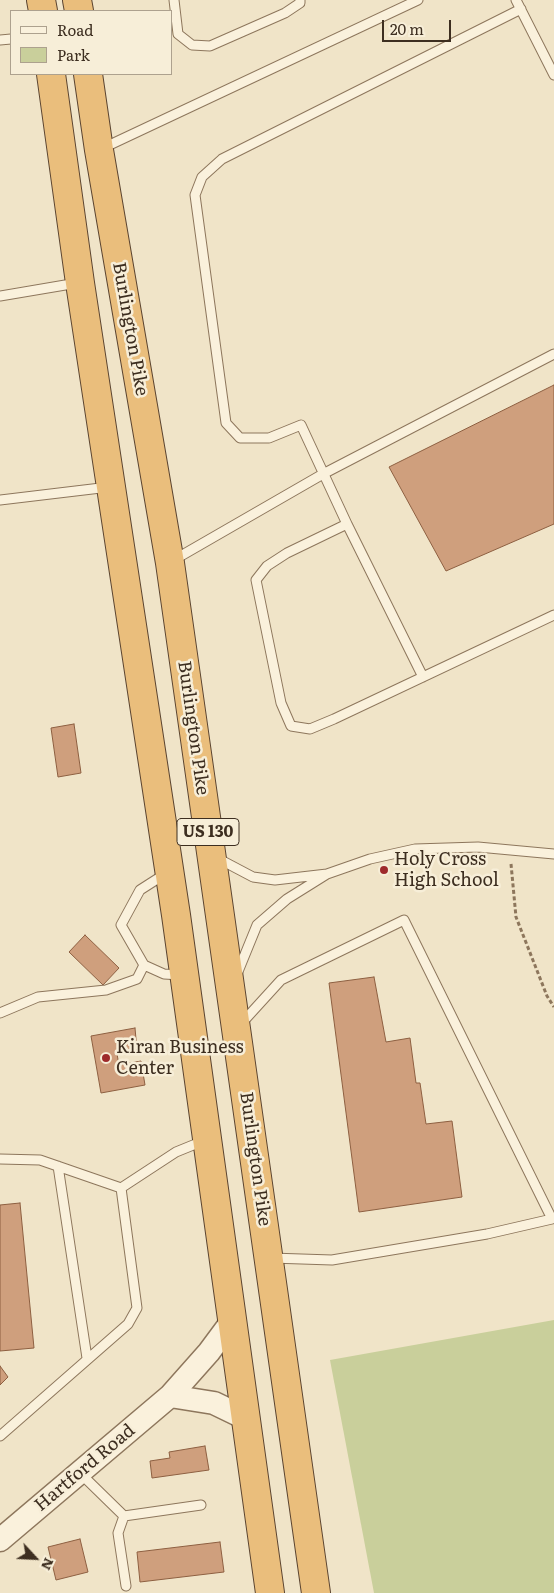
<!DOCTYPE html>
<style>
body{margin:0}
#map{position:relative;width:554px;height:1593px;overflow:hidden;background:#f0e4c8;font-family:Literata,serif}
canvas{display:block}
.legend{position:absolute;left:10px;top:10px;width:162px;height:65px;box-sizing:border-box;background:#f7eed8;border:1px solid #ada18e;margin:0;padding:6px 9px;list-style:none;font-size:15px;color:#3d2e20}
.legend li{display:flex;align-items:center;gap:10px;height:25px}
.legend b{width:25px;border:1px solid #ada18e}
.north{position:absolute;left:10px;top:1533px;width:50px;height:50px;-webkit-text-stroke:4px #f7eed8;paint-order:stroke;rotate:115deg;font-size:14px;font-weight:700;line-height:20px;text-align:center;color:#3d2e20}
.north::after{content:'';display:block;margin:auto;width:18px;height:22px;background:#3d2e20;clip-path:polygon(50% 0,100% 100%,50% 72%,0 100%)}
.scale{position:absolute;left:382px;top:20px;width:69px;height:22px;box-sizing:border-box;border:2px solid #3d2e20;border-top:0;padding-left:6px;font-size:15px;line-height:18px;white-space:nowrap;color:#3d2e20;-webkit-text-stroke:4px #f7eed8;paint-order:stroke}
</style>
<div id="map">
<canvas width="554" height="1593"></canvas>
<ul class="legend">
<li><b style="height:6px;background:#faf1dc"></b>Road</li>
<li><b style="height:14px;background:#c9cf9b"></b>Park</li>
</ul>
<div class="north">N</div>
<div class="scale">20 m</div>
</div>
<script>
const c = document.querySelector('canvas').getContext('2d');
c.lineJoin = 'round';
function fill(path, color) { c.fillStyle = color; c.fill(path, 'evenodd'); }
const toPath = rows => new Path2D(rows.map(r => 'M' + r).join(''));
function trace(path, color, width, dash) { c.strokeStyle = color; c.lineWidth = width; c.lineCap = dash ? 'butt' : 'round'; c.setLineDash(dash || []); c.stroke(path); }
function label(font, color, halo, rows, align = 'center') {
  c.font = font + ' Literata,serif'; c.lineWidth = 5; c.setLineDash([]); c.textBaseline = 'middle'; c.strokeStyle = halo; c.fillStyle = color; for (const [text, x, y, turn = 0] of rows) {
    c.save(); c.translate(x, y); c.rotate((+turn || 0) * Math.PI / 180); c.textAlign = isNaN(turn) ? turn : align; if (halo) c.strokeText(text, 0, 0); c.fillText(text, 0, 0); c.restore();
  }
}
fill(toPath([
 [554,1320,554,1593,374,1593,330,1360]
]), '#c9cf9b');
const building = toPath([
 [554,385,554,524,446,571,389,467,554,385],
 [74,724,81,773,58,777,51,728,74,724],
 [85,935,119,968,103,985,69,952,85,935],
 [374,977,386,1042,410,1038,416,1083,420,1083,426,1124,452,1121,462,1197,359,1212,329,983,374,977],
 [135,1028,137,1050,117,1054,119,1065,141,1061,145,1085,101,1093,91,1036,135,1028],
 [20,1203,34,1348,0,1351,0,1205,20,1203],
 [0,1366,8,1377,0,1385,0,1366],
 [205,1446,209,1470,152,1478,150,1461,170,1458,169,1452,205,1446],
 [80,1539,88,1572,56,1580,48,1547,80,1539],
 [220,1542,224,1572,140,1582,137,1552,220,1542]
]);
fill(building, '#cf9f7d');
trace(building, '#8d5f41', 1);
const service = toPath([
 [174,0,178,34,192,45,210,46,285,13,300,3,300,0],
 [516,0,554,75],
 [521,9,222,159,202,177,195,195,226,423,240,438,269,438,301,425,347,524,287,553,267,566,256,580,281,703,291,726,310,729,334,719,554,615],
 [0,40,11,39],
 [101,149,418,0],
 [0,296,77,283],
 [0,500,109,487],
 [347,524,423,677],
 [172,561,323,474,554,354],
 [217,858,253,877,275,880,327,874,287,899,257,925,237,974],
 [165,874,140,890,121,925,144,965,164,974,181,975],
 [327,874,370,859,415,849,478,847,554,854],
 [0,1013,38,997,106,990,137,979,144,965],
 [240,1025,281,980,404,920,552,1219,487,1234,332,1260,271,1258],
 [0,1159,40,1160,121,1188],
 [58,1166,87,1358],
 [121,1188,176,1152,203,1141],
 [0,1436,128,1324,137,1308,121,1188],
 [80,1473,124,1516,201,1505],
 [124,1516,118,1533,126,1586]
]);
const tertiary = toPath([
 [170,1396,214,1403,245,1418],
 [0,1540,170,1396,209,1352,232,1321]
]);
const trunk = toPath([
 [41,0,43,11],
 [77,0,79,11],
 [51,74,80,283,176,915,270,1593],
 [88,74,99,150,170,563,316,1593]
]);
trace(service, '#8d765c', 11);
trace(tertiary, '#8d765c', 25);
trace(trunk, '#5b4430', 30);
trace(toPath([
 [511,864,516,917,547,996,554,1007]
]), '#8d765c', 3, [4, 2.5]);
trace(service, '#faf1dc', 9);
trace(tertiary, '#faf1dc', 22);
trace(trunk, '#eabe7c', 28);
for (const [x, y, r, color] of [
 [384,870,5,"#9e2a2b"],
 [106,1058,5,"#9e2a2b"]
]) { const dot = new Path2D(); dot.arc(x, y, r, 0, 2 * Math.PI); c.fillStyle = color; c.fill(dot); trace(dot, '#f7eed8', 2); }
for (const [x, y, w] of [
 [208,832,62]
]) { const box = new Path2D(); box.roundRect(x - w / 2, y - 13.5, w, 27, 4); c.fillStyle = '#f7eed8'; c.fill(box); trace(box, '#3d2e20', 1); }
label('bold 16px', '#3d2e20', null, [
 ["US 130",208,832]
]);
label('18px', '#3d2e20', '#f7eed8', [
 ["Burlington Pike",130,329,80],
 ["Burlington Pike",193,728,82],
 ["Burlington Pike",255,1159,82],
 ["Hartford Road",85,1468,-40]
]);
label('18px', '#3d2e20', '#f7eed8', [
 ["Holy Cross",394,860],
 ["High School",394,881],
 ["Kiran Business",116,1048],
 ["Center",116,1069]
], 'left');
</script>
